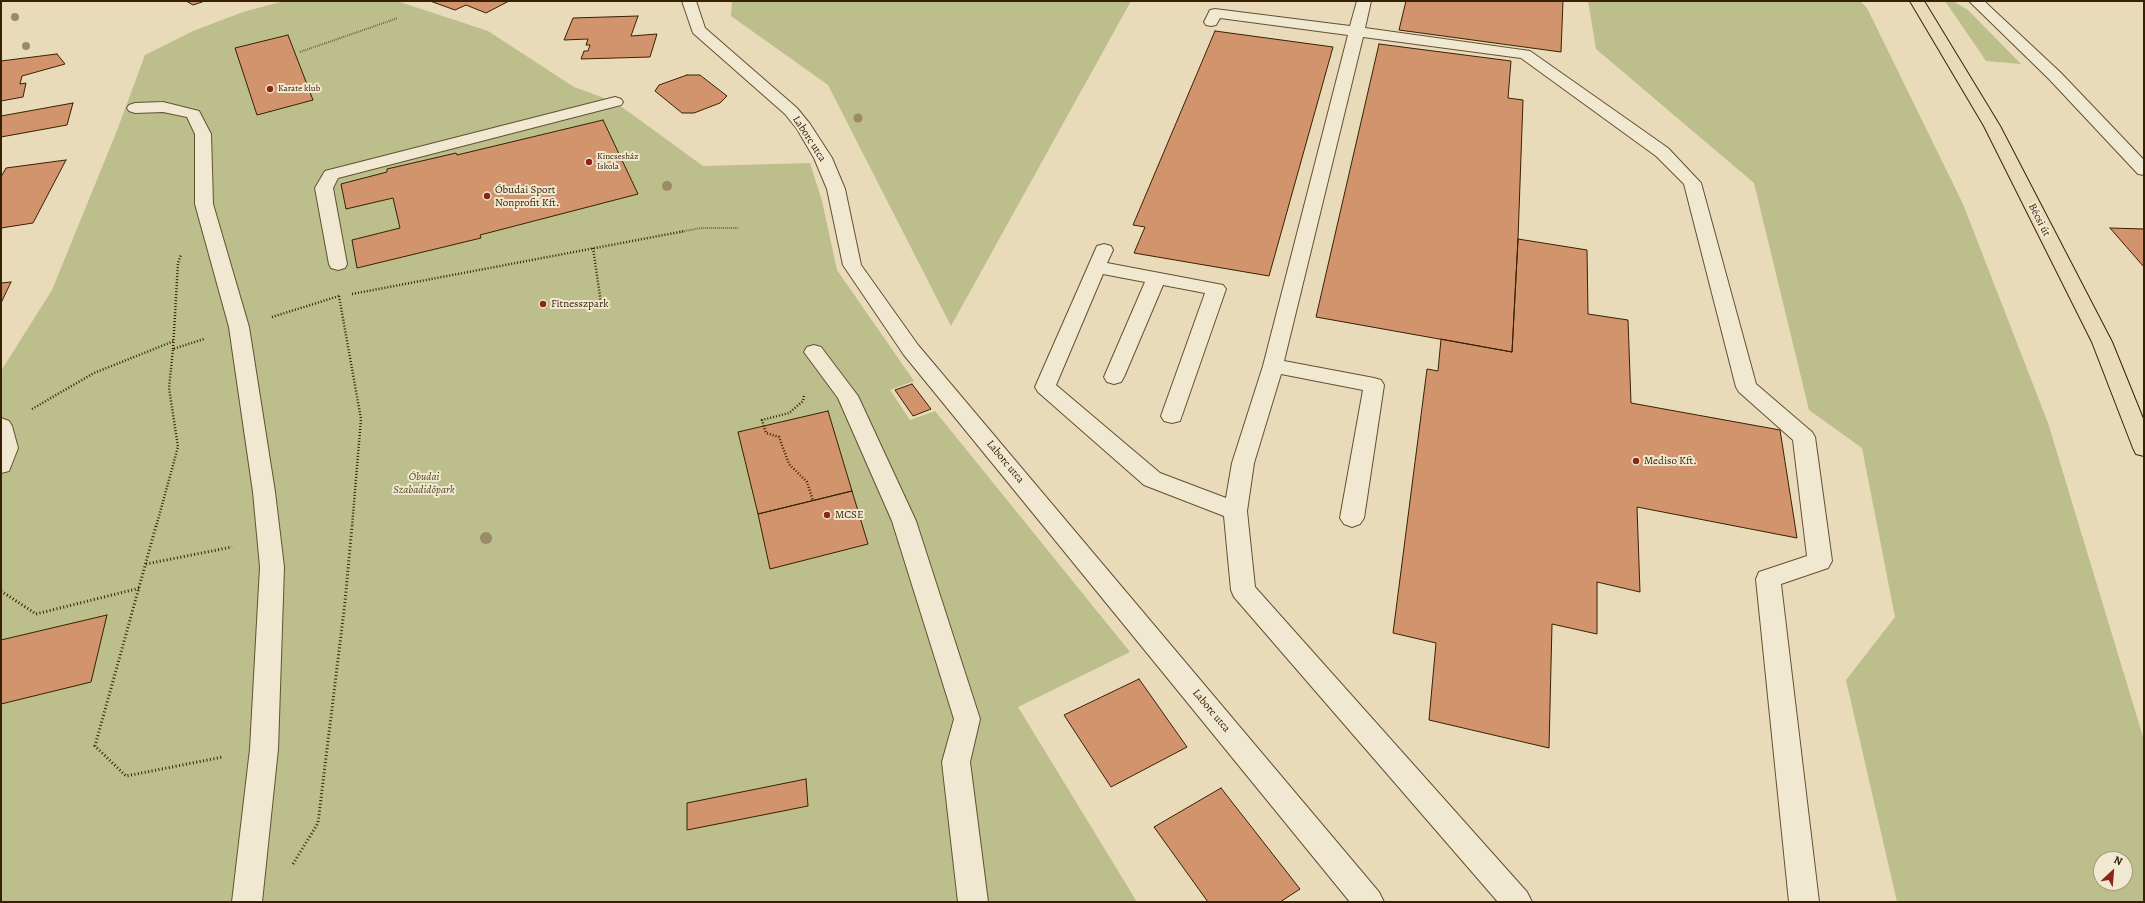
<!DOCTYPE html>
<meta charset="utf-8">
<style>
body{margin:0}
#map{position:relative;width:2145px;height:903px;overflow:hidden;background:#e9dbb9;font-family:Alegreya,serif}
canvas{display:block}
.frame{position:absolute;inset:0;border:2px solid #382103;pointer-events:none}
.north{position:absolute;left:2093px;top:851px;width:40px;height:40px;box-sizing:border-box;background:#f1e8d2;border:1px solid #a7987f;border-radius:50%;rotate:26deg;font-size:11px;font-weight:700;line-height:16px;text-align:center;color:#382103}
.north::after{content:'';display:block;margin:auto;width:14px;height:18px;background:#8f2418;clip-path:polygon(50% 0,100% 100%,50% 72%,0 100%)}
</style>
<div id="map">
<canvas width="2145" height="903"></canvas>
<div class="frame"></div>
<div class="north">N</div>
</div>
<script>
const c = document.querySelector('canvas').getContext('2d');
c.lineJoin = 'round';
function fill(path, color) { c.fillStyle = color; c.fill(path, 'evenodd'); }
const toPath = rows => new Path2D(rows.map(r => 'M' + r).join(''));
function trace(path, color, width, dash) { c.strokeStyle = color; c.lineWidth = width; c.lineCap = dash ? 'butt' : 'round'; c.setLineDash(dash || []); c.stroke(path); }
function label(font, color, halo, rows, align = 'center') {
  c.font = font + ' Alegreya,serif'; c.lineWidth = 4; c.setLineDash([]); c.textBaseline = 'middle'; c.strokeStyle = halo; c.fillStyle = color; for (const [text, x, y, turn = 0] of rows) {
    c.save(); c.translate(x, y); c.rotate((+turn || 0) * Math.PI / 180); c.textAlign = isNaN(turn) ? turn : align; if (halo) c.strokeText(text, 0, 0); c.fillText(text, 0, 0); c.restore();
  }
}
fill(toPath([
 [284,1,400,2,488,31,574,87,615,102,703,166,810,163,822,201,837,270,914,381,890,390,910,420,935,411,1130,652,1018,707,1137,902,1,902,1,371,52,290,116,133,145,55,193,31,243,12],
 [732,1,1131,1,951,326,828,85,731,16],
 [1588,1,1860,1,1867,8,1963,204,2048,423,2144,740,2144,902,1897,902,1846,680,1895,617,1862,448,1809,410,1754,183,1596,49],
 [2101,859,2125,859,2125,883,2101,883],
 [1945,1,1953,1,1968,10,2021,64,1986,61]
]), '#bcbe8b');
const building = toPath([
 [186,1,205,1,193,5,186,1],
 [430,1,509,1,486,13,466,5,455,10,430,1],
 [1406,1,1563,1,1561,52,1399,30,1406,1],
 [638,16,631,36,657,34,650,57,581,59,584,51,588,51,590,45,586,45,588,39,564,40,573,18,638,16],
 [1215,31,1333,47,1269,276,1134,253,1145,227,1133,225,1215,31],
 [288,35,313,100,257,115,235,48,288,35],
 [1379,44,1511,61,1508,98,1523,100,1518,239,1512,352,1316,317,1379,44],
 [57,54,65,64,22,76,20,84,26,83,23,97,1,101,1,61,57,54],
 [687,75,700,75,727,96,720,103,694,113,682,113,655,91,659,85,687,75],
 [73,103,67,125,1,137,1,116,73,103],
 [603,120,638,194,480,235,481,238,357,268,352,240,400,228,393,198,346,209,341,184,387,172,387,169,456,153,457,155,603,120],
 [66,160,33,223,1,228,1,177,6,168,66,160],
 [2110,228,2144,229,2144,267,2110,228],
 [1518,239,1587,250,1588,314,1628,320,1631,403,1780,430,1797,538,1637,507,1640,592,1597,582,1597,634,1552,624,1549,748,1429,720,1436,643,1393,633,1427,369,1438,371,1441,339,1512,352,1518,239],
 [11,282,1,303,1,283,11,282],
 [912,384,931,409,913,416,895,390,912,384],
 [828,411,852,491,758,514,738,432,828,411],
 [852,491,868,544,770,569,758,514,852,491],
 [107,615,91,682,1,704,1,640,107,615],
 [1139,679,1187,747,1111,787,1064,715,1139,679],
 [806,779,808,806,687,830,687,803,806,779],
 [1221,788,1300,889,1280,902,1208,902,1154,827,1221,788]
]);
fill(building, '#d1946d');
trace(building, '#382103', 1);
const service = toPath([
 [1357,1,1371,1,1365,28,1530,51,1668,148,1701,183,1756,384,1812,432,1815,437,1832,561,1828,568,1781,584,1819,902,1789,902,1756,579,1759,572,1807,556,1793,440,1739,392,1736,387,1684,184,1656,156,1521,58,1363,37,1284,361,1374,378,1381,380,1384,385,1364,518,1360,524,1352,527,1344,524,1340,518,1363,390,1281,374,1254,463,1247,511,1255,587,1527,892,1532,902,1498,902,1234,597,1231,590,1224,516,1144,485,1038,392,1035,387,1097,246,1104,244,1111,246,1113,250,1107,263,1223,285,1226,289,1180,421,1172,423,1164,421,1161,416,1205,293,1163,285,1124,377,1121,382,1114,384,1107,382,1104,377,1145,282,1103,274,1056,385,1160,473,1226,498,1232,463,1263,366,1348,35,1220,18,1216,25,1211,26,1206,25,1204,22,1210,10,1215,9,1350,26,1357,1],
 [615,97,621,99,623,102,621,105,338,178,333,188,347,264,345,268,338,270,331,268,329,264,315,188,325,171,615,97],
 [163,102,199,111,211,134,213,204,249,327,275,492,284,567,278,749,262,902,232,902,250,749,260,567,253,492,229,327,195,204,195,134,187,117,163,112,135,113,129,111,127,108,129,105,135,103,163,102],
 [814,345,821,347,858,396,916,521,980,719,970,762,988,902,958,902,942,762,954,719,892,521,838,398,804,352,807,347,814,345],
 [1,418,9,421,12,426,18,448,9,471,1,473,1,418]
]);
const minor = toPath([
 [682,1,696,1,705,28,797,108,810,124,832,158,845,189,861,265,918,345,1379,892,1384,902,1350,902,904,355,843,265,827,189,814,158,797,129,785,114,693,33,682,1],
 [1969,1,1984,1,2061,73,2144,160,2144,175,2138,174,2049,79,1969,1]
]);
const primary = toPath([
 [1910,1,1924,1,2000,126,2112,342,2144,421,2144,456,2136,454,2133,448,2092,342,1984,126,1910,1]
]);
trace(service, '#645030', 2);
trace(minor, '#645030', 2);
trace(primary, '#382103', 2);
trace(toPath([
 [300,52,398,18],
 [680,232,701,228,738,228]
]), '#382103', 2, [0.5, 1.5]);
trace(toPath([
 [593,248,602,310],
 [352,294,685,231],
 [339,296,361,419,352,527],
 [272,317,339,296],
 [173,349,178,263,181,255],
 [804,396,803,401,789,413,762,420,766,433,779,437,789,464,807,482,813,501],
 [32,409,94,373,174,341],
 [156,527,178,447,169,388,173,349,204,339]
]), '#382103', 2.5, [1, 2]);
trace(toPath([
 [156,526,95,746,126,776,223,757],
 [146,564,232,547],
 [1,591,36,614,140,588],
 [293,864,318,823,345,602,352,526]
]), '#382103', 3, [1, 2.5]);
fill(service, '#f1e8d2');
fill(minor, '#f1e8d2');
fill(primary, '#e9dbb9');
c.fillStyle = '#9a8a68';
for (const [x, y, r] of [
 [15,17,4],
 [26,46,4],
 [858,118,4.5],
 [667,186,5],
 [486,538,6]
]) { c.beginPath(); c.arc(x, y, r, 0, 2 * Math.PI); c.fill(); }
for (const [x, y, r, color] of [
 [270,89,4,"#8f2418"],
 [589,162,4,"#8f2418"],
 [487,196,4,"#8f2418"],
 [543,304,4,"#8f2418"],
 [1636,461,4,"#8f2418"],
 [827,515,4,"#8f2418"]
]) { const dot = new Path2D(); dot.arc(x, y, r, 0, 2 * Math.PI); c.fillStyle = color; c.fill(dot); trace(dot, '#f1e8d2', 1.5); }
label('9px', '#382103', '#f1e8d2', [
 ["Karate klub",278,89],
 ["Kincsesház",597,157],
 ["Iskola",597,167]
], 'left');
label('11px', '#382103', '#f1e8d2', [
 ["Laborc utca",809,139,57],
 ["Bécsi út",2039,220,63],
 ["Laborc utca",1005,462,50],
 ["Laborc utca",1211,711,50]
]);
label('11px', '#382103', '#f1e8d2', [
 ["Óbudai Sport",495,190],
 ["Nonprofit Kft.",495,203],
 ["Fitnesszpark",551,304],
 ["Mediso Kft.",1644,461],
 ["MCSE",835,515]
], 'left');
label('italic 11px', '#594825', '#f1e8d2', [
 ["Óbudai",424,477],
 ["Szabadidőpark",424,490]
]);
</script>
